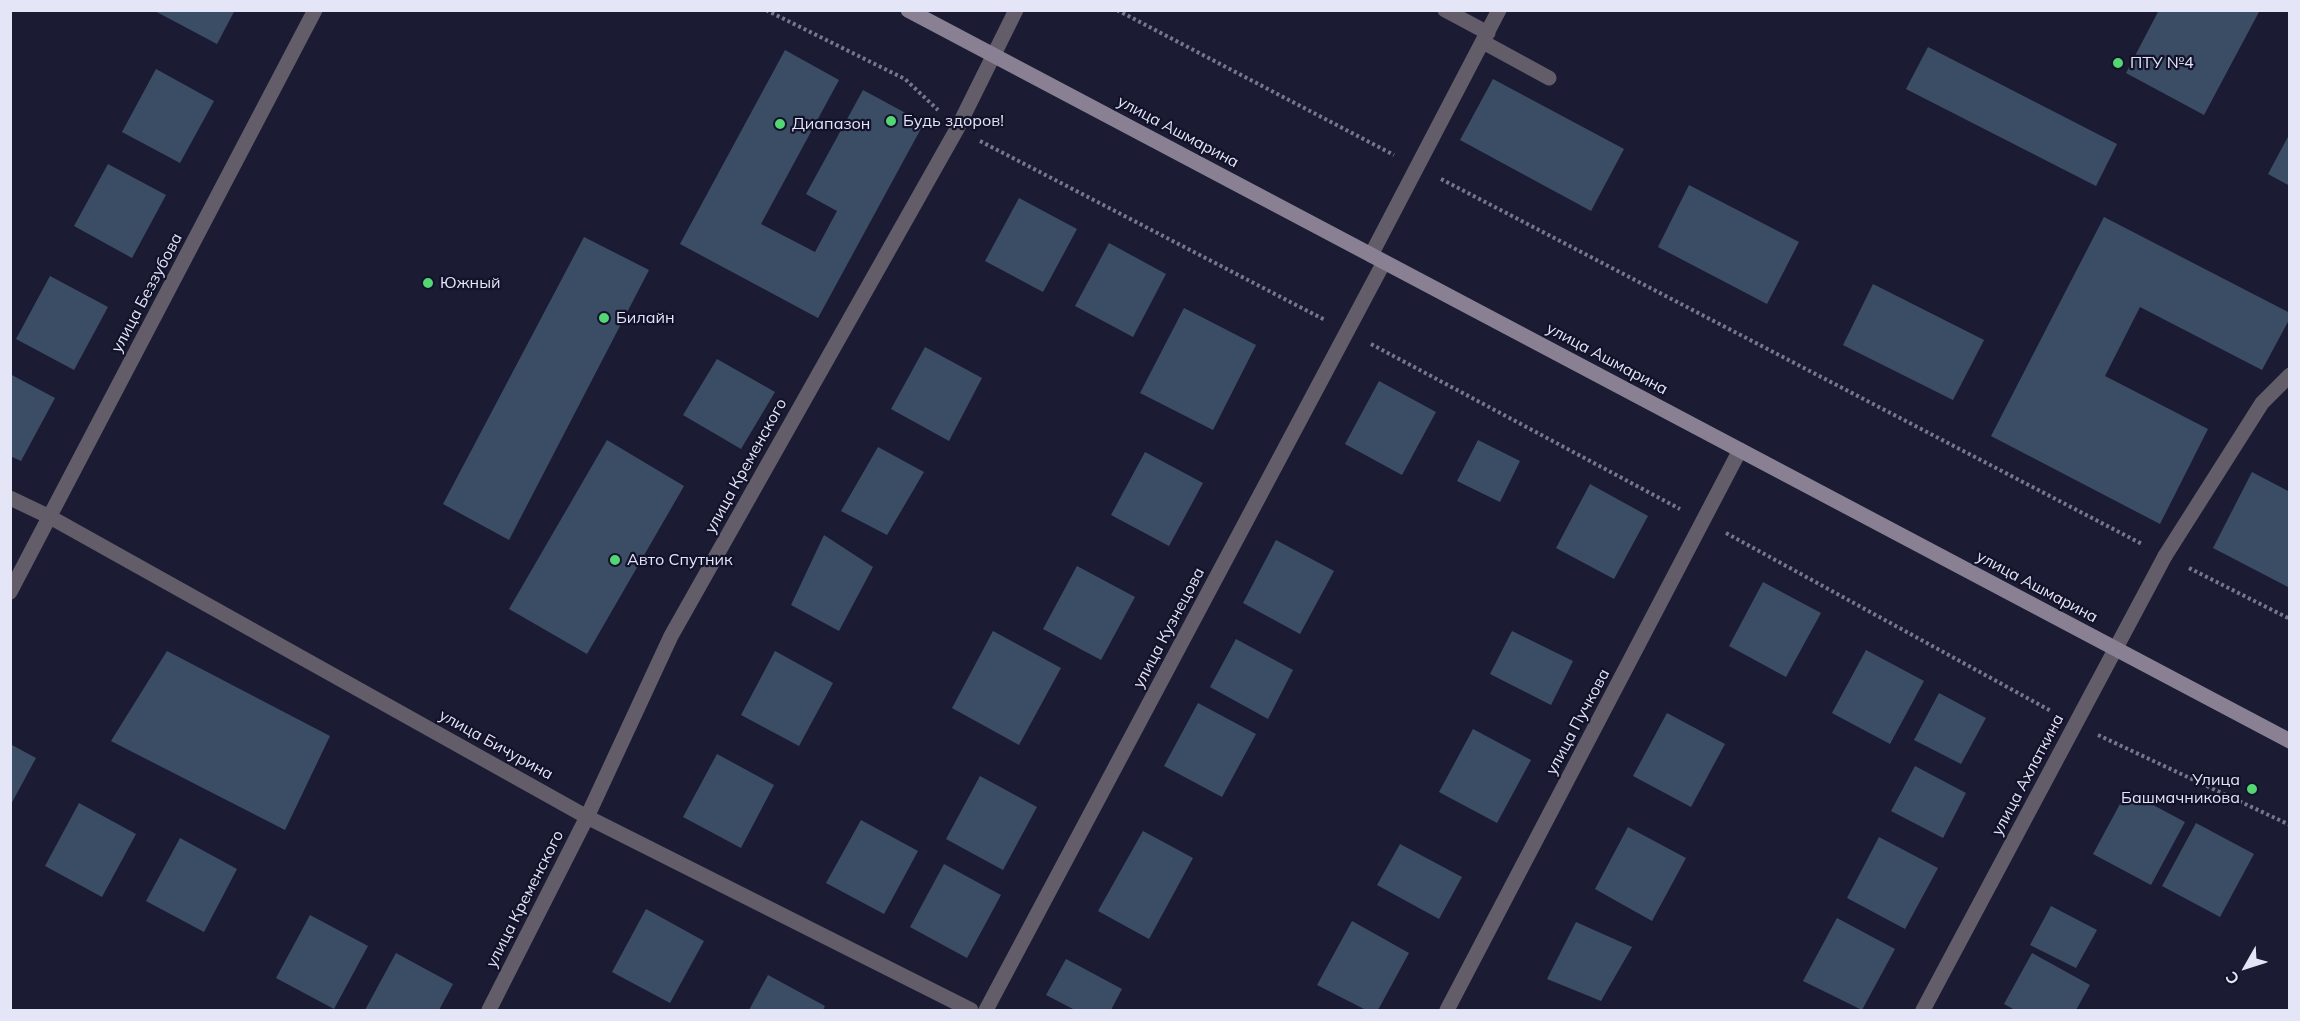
<!DOCTYPE html>
<meta charset="utf-8">
<style>
body{margin:0}
#map{position:relative;width:2300px;height:1021px;overflow:hidden;background:#1b1c34;font-family:Mulish,sans-serif}
canvas{display:block}
.frame{position:absolute;inset:0;border:12px solid #e4e5f7;pointer-events:none}
.north{position:absolute;left:2216px;top:937px;width:60px;height:60px;-webkit-text-stroke:4px #12122a;paint-order:stroke;rotate:231deg;font-size:16px;font-weight:700;line-height:24px;text-align:center;color:#e4e5f7}
.north::after{content:'';display:block;margin:auto;width:21px;height:27px;background:#e4e5f7;clip-path:polygon(50% 0,100% 100%,50% 72%,0 100%)}
</style>
<div id="map">
<canvas width="2300" height="1021"></canvas>
<div class="frame"></div>
<div class="north">С</div>
</div>
<script>
const c = document.querySelector('canvas').getContext('2d');
c.lineJoin = 'round';
function fill(path, color) { c.fillStyle = color; c.fill(path, 'evenodd'); }
const toPath = rows => new Path2D(rows.map(r => 'M' + r).join(''));
function trace(path, color, width, dash) { c.strokeStyle = color; c.lineWidth = width; c.lineCap = dash ? 'butt' : 'round'; c.setLineDash(dash || []); c.stroke(path); }
function label(font, color, halo, rows, align = 'center') {
  c.font = font + ' Mulish,sans-serif'; c.lineWidth = 4.5; c.setLineDash([]); c.textBaseline = 'middle'; c.strokeStyle = halo; c.fillStyle = color; for (const [text, x, y, turn = 0] of rows) {
    c.save(); c.translate(x, y); c.rotate((+turn || 0) * Math.PI / 180); c.textAlign = isNaN(turn) ? turn : align; if (halo) c.strokeText(text, 0, 0); c.fillText(text, 0, 0); c.restore();
  }
}
fill(toPath([
 [153,10,235,10,217,44],
 [2159,10,2260,10,2204,115,2126,73],
 [1928,47,2117,144,2096,186,1906,89],
 [785,50,839,80,761,224,815,252,837,211,806,194,863,90,924,123,818,318,680,244],
 [156,69,214,101,180,163,122,132],
 [1493,79,1624,149,1591,211,1460,140],
 [2290,133,2290,186,2268,174],
 [108,164,166,195,132,258,74,226],
 [1689,185,1799,242,1767,304,1658,247],
 [1019,198,1077,229,1043,292,985,261],
 [2104,217,2290,313,2290,318,2262,370,2140,307,2105,376,2208,429,2160,524,1991,436],
 [584,237,649,270,509,540,443,504],
 [1109,243,1166,274,1133,337,1075,306],
 [50,276,108,307,74,370,16,339],
 [1873,284,1984,340,1953,400,1843,345],
 [1184,308,1256,345,1213,430,1140,393],
 [925,347,982,378,949,441,891,409],
 [717,359,775,392,741,449,683,415],
 [10,374,55,398,21,461,10,456],
 [1379,381,1436,412,1402,475,1345,444],
 [607,440,684,486,587,654,509,609],
 [1478,440,1520,461,1500,502,1457,481],
 [878,447,924,472,887,535,841,511],
 [1145,452,1203,483,1169,546,1111,515],
 [2252,472,2290,492,2290,588,2213,548],
 [1590,484,1648,516,1614,579,1556,548],
 [824,535,873,567,839,631,791,605],
 [1276,540,1334,571,1300,634,1243,603],
 [1077,566,1135,597,1101,660,1043,629],
 [1763,582,1821,613,1786,677,1729,646],
 [993,631,1061,668,1019,745,952,708],
 [1512,631,1573,661,1551,705,1490,674],
 [1236,639,1293,670,1268,719,1210,687],
 [1866,650,1924,681,1890,744,1832,713],
 [167,651,330,736,285,830,111,741],
 [775,651,833,683,799,746,741,715],
 [1939,693,1986,718,1961,764,1914,740],
 [1198,703,1256,734,1222,797,1164,766],
 [1667,713,1725,744,1691,807,1633,776],
 [1473,729,1531,760,1497,823,1439,792],
 [10,744,36,758,10,806],
 [717,754,774,785,741,848,683,817],
 [1915,766,1966,793,1943,838,1891,811],
 [980,776,1037,807,1003,870,946,839],
 [2127,791,2185,822,2151,885,2093,854],
 [79,803,136,834,102,897,45,866],
 [861,820,918,851,884,914,826,883],
 [2196,823,2254,854,2220,917,2162,886],
 [1628,827,1686,858,1652,921,1595,889],
 [1143,831,1193,858,1149,939,1098,911],
 [1879,837,1938,868,1905,929,1847,898],
 [180,838,237,869,204,932,146,901],
 [1400,844,1462,877,1439,919,1377,885],
 [944,864,1001,895,967,958,910,927],
 [2051,906,2097,930,2076,968,2030,945],
 [646,909,704,941,670,1003,612,972],
 [310,915,368,946,334,1009,276,978],
 [1837,918,1895,949,1862,1010,1803,981],
 [1352,921,1409,953,1378,1010,1366,1010,1317,985],
 [1576,922,1632,947,1601,1001,1547,979],
 [396,953,453,984,439,1010,365,1010],
 [2032,953,2090,985,2076,1010,2015,1010,2004,1004],
 [1066,959,1122,989,1111,1010,1075,1010,1046,995],
 [768,975,825,1006,823,1010,749,1010]
]), '#3b4d65');
trace(toPath([
 [766,10,905,79,938,110],
 [1117,10,1394,155],
 [980,141,1325,320],
 [1441,179,2142,544],
 [1371,344,1680,509],
 [1726,533,2051,711],
 [2189,568,2290,619],
 [2098,735,2290,825]
]), '#76778c', 4, [3, 3]);
trace(toPath([
 [1445,10,1488,33],
 [1483,42,1549,78],
 [1371,255,1499,10],
 [2165,556,2262,403,2290,375]
]), '#635d69', 15);
trace(toPath([
 [10,498,50,517,587,817,971,1010],
 [10,592,315,10],
 [489,1010,587,817,671,636,957,129,1016,10],
 [986,1010,1384,262],
 [1447,1010,1740,450],
 [1923,1010,2165,556]
]), '#635d69', 15);
trace(toPath([
 [908,10,2290,741]
]), '#8a8093', 15);
for (const [x, y, r, color] of [
 [2118,63,6,"#53d673"],
 [891,121,6,"#53d673"],
 [780,124,6,"#53d673"],
 [428,283,6,"#53d673"],
 [604,318,6,"#53d673"],
 [615,560,6,"#53d673"],
 [2252,789,6,"#53d673"]
]) { const dot = new Path2D(); dot.arc(x, y, r, 0, 2 * Math.PI); c.fillStyle = color; c.fill(dot); trace(dot, '#12122a', 2); }
label('16px', '#e4e5f7', '#12122a', [
 ["ПТУ №4",2130,63],
 ["Будь здоров!",903,121],
 ["Диапазон",792,124],
 ["Южный",440,283],
 ["Билайн",616,318],
 ["Авто Спутник",627,560],
 ["Улица",2240,780,"right"],
 ["Башмачникова",2240,798,"right"]
], 'left');
label('16px', '#e4e5f7', '#12122a', [
 ["улица Ашмарина",1178,132,28],
 ["улица Беззубова",147,293,-62],
 ["улица Ашмарина",1607,359,28],
 ["улица Кременского",746,466,-61],
 ["улица Ашмарина",2037,587,28],
 ["улица Кузнецова",1169,628,-62],
 ["улица Пучкова",1578,722,-62],
 ["улица Бичурина",496,745,29],
 ["улица Ахлаткина",2028,775,-62],
 ["улица Кременского",525,899,-63]
]);
</script>
